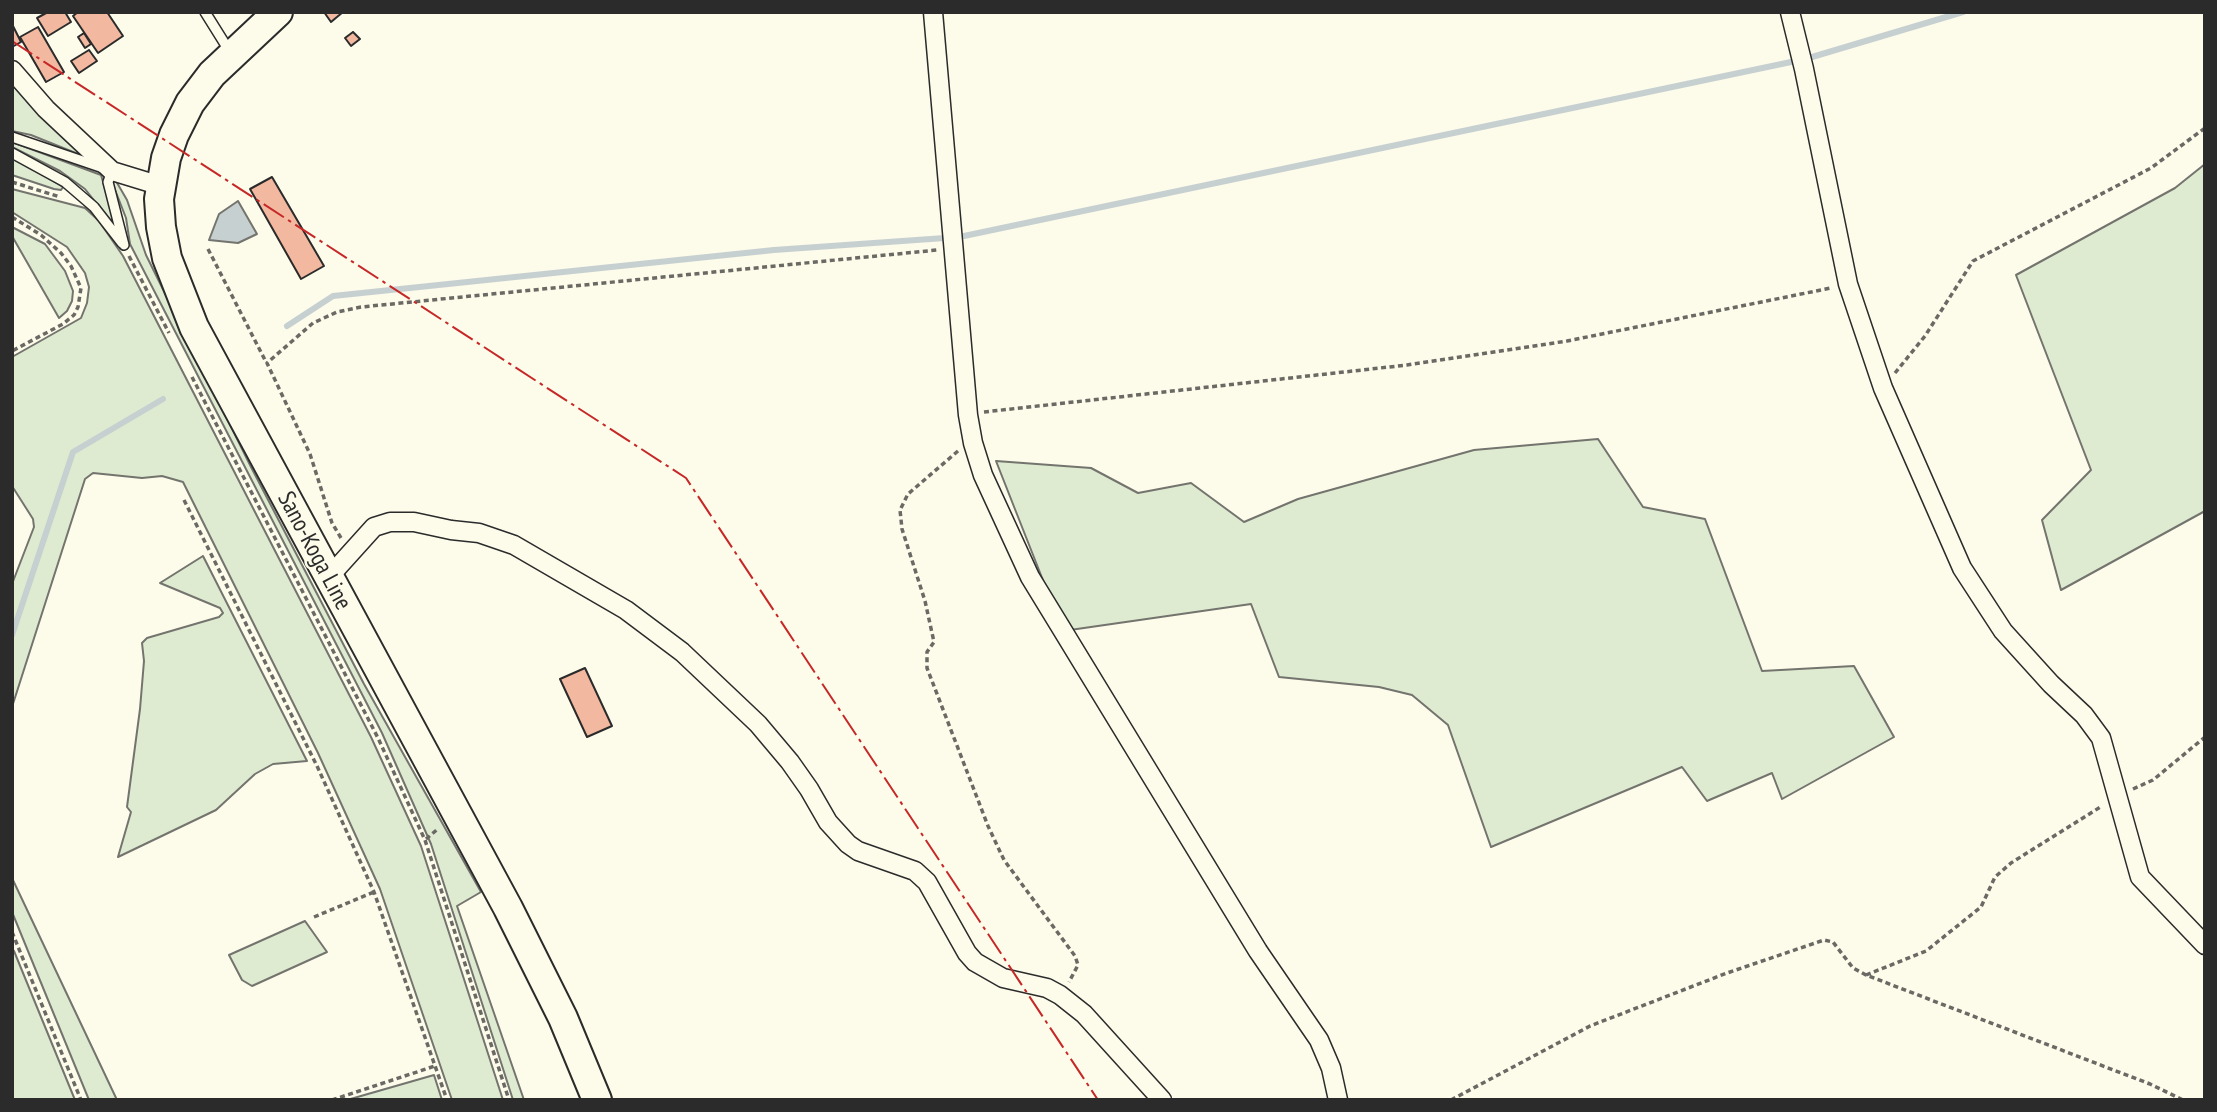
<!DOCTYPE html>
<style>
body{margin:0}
#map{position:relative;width:2217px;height:1112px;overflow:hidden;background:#fdfbea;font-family:"PT Sans Narrow",sans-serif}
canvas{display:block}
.frame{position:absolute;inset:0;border:14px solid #2b2b2b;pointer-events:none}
</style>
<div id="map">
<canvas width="2217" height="1112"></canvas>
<div class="frame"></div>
</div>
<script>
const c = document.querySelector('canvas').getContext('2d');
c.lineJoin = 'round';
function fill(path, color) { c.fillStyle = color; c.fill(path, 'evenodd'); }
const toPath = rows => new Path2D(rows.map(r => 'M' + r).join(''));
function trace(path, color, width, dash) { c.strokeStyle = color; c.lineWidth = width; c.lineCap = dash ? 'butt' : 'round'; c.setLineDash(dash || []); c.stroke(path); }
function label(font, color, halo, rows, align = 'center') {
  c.font = font + ' "PT Sans Narrow",sans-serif'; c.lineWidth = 5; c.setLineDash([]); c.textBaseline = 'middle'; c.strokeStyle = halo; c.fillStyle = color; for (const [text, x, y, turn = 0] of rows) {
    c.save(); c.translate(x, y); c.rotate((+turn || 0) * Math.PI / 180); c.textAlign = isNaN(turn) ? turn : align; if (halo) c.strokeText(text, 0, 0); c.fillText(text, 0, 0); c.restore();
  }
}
const green = toPath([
 [12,84,32,106,93,160,31,135,12,131,12,84],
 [12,142,101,175,114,219,113,224,85,189,60,171,12,147,12,142],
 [12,158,44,175,63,187,61,190,54,189,12,175,12,158],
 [2205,164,2205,511,2061,590,2042,520,2091,470,2016,275,2175,188,2205,164],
 [116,181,127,200,146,255,251,467,364,684,481,892,457,906,524,1100,513,1100,431,844,382,733,130,244,126,218,112,182,116,181],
 [12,189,85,208,99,221,123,256,371,737,421,846,503,1100,452,1100,380,889,318,753,183,482,162,476,142,478,93,473,85,479,12,707,12,584,34,527,33,519,12,486,12,357,81,318,87,303,89,287,85,273,67,247,12,212,12,189],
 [12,227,45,244,65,271,73,291,72,301,67,311,59,318,12,236,12,227],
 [1598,439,1643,507,1705,519,1762,671,1854,666,1894,737,1782,799,1772,773,1707,801,1682,767,1491,847,1448,725,1412,695,1379,687,1279,677,1251,604,1063,631,996,461,1091,468,1138,493,1191,483,1244,522,1298,499,1474,450,1598,439],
 [203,556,307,761,273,764,255,774,216,810,118,857,131,812,127,807,140,709,144,661,142,643,147,638,219,617,223,613,220,608,160,583,203,556],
 [12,878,117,1100,89,1100,12,912,12,878],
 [305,921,327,952,252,986,242,980,229,955,305,921],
 [12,949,14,951,75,1100,12,1100,12,949],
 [434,1075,442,1100,347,1100,434,1075]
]);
fill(green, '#deebd1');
trace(green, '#74746e', 2);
const water = toPath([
 [238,201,257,234,238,243,209,240,219,214,238,201]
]);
fill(water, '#c7d0d0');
trace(water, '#74746e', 2);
trace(toPath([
 [1812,57,1963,12],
 [964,236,1791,62],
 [287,326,333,296,774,250,945,238],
 [12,635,73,452,163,399]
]), '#c7d0d0', 6);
const building = toPath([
 [48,12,65,12,71,22,48,36,37,18,48,12],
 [78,12,107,12,123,36,98,53,73,16,78,12],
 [324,12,343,12,331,22,324,12],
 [12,24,21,42,12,47,12,24],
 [38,27,64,72,46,82,20,37,38,27],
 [353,32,360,39,351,46,345,38,353,32],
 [84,33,91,44,85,48,78,37,84,33],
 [89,50,97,61,79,73,71,61,89,50],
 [272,177,324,266,301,279,250,189,272,177],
 [585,668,612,726,587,737,560,679,585,668]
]);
fill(building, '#f2b8a0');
trace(building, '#2b2b2b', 2);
const lane = toPath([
 [205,12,230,52],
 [12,137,112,171,108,182,124,245],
 [12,153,65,182,94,207,122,243]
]);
const street = toPath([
 [933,12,968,415,973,443,983,475,1030,577,1063,631,1258,951,1319,1040,1331,1068,1338,1100],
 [1790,12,1804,69,1848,284,1883,388,1962,568,2003,631,2051,684,2084,715,2101,738,2140,877,2205,945],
 [12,70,46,109,112,171,161,186],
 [327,574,337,568,374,527,390,522,414,522,451,530,479,533,514,545,626,610,682,652,758,724,790,762,809,789,828,822,848,844,858,851,915,871,927,882,967,953,975,962,1003,978,1047,988,1060,995,1084,1014,1162,1100]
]);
const primary = toPath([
 [278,12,212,74,190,103,174,135,166,158,159,199,161,227,167,258,194,327,508,908,563,1018,597,1100]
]);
trace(lane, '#2b2b2b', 12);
trace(street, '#2b2b2b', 21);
trace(primary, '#2b2b2b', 32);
trace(toPath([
 [12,182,60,197],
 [12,217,41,235,61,253,71,266,81,288,78,307,74,315,63,324,12,351],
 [208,249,266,362],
 [129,256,169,333],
 [1895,373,1925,336,1973,261,2151,168,2205,128],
 [192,377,378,738,425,840,509,1100],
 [984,412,1407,365,1567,341,1831,288],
 [958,451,908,494,900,510,902,529,925,601,934,642,927,652,927,668,988,826,1004,860,1075,956,1078,965,1069,982],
 [184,500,317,766,374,892,447,1100],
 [341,538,332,523,310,454,267,363,313,323,337,312,361,307,937,250],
 [2133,789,2153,780,2205,737],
 [426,839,439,828],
 [314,917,374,892],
 [12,932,81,1100],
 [1866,975,1926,951,1981,907,1995,877,2011,863,2102,806],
 [332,1100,435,1066],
 [1451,1100,1590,1026,1727,973,1824,940,1833,942,1853,968,1866,975,2150,1084,2183,1100]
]), '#6a6964', 3.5, [5, 3.5]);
trace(lane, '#fdfbea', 9);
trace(street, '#fdfbea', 18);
trace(primary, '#fdfbea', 28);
trace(toPath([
 [12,41,686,478,1098,1100]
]), '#c62828', 2, [24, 5, 3.5, 5]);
label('24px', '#2b2b2b', '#fdfbea', [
 ["Sano-Koga Line",314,551,62]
]);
</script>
